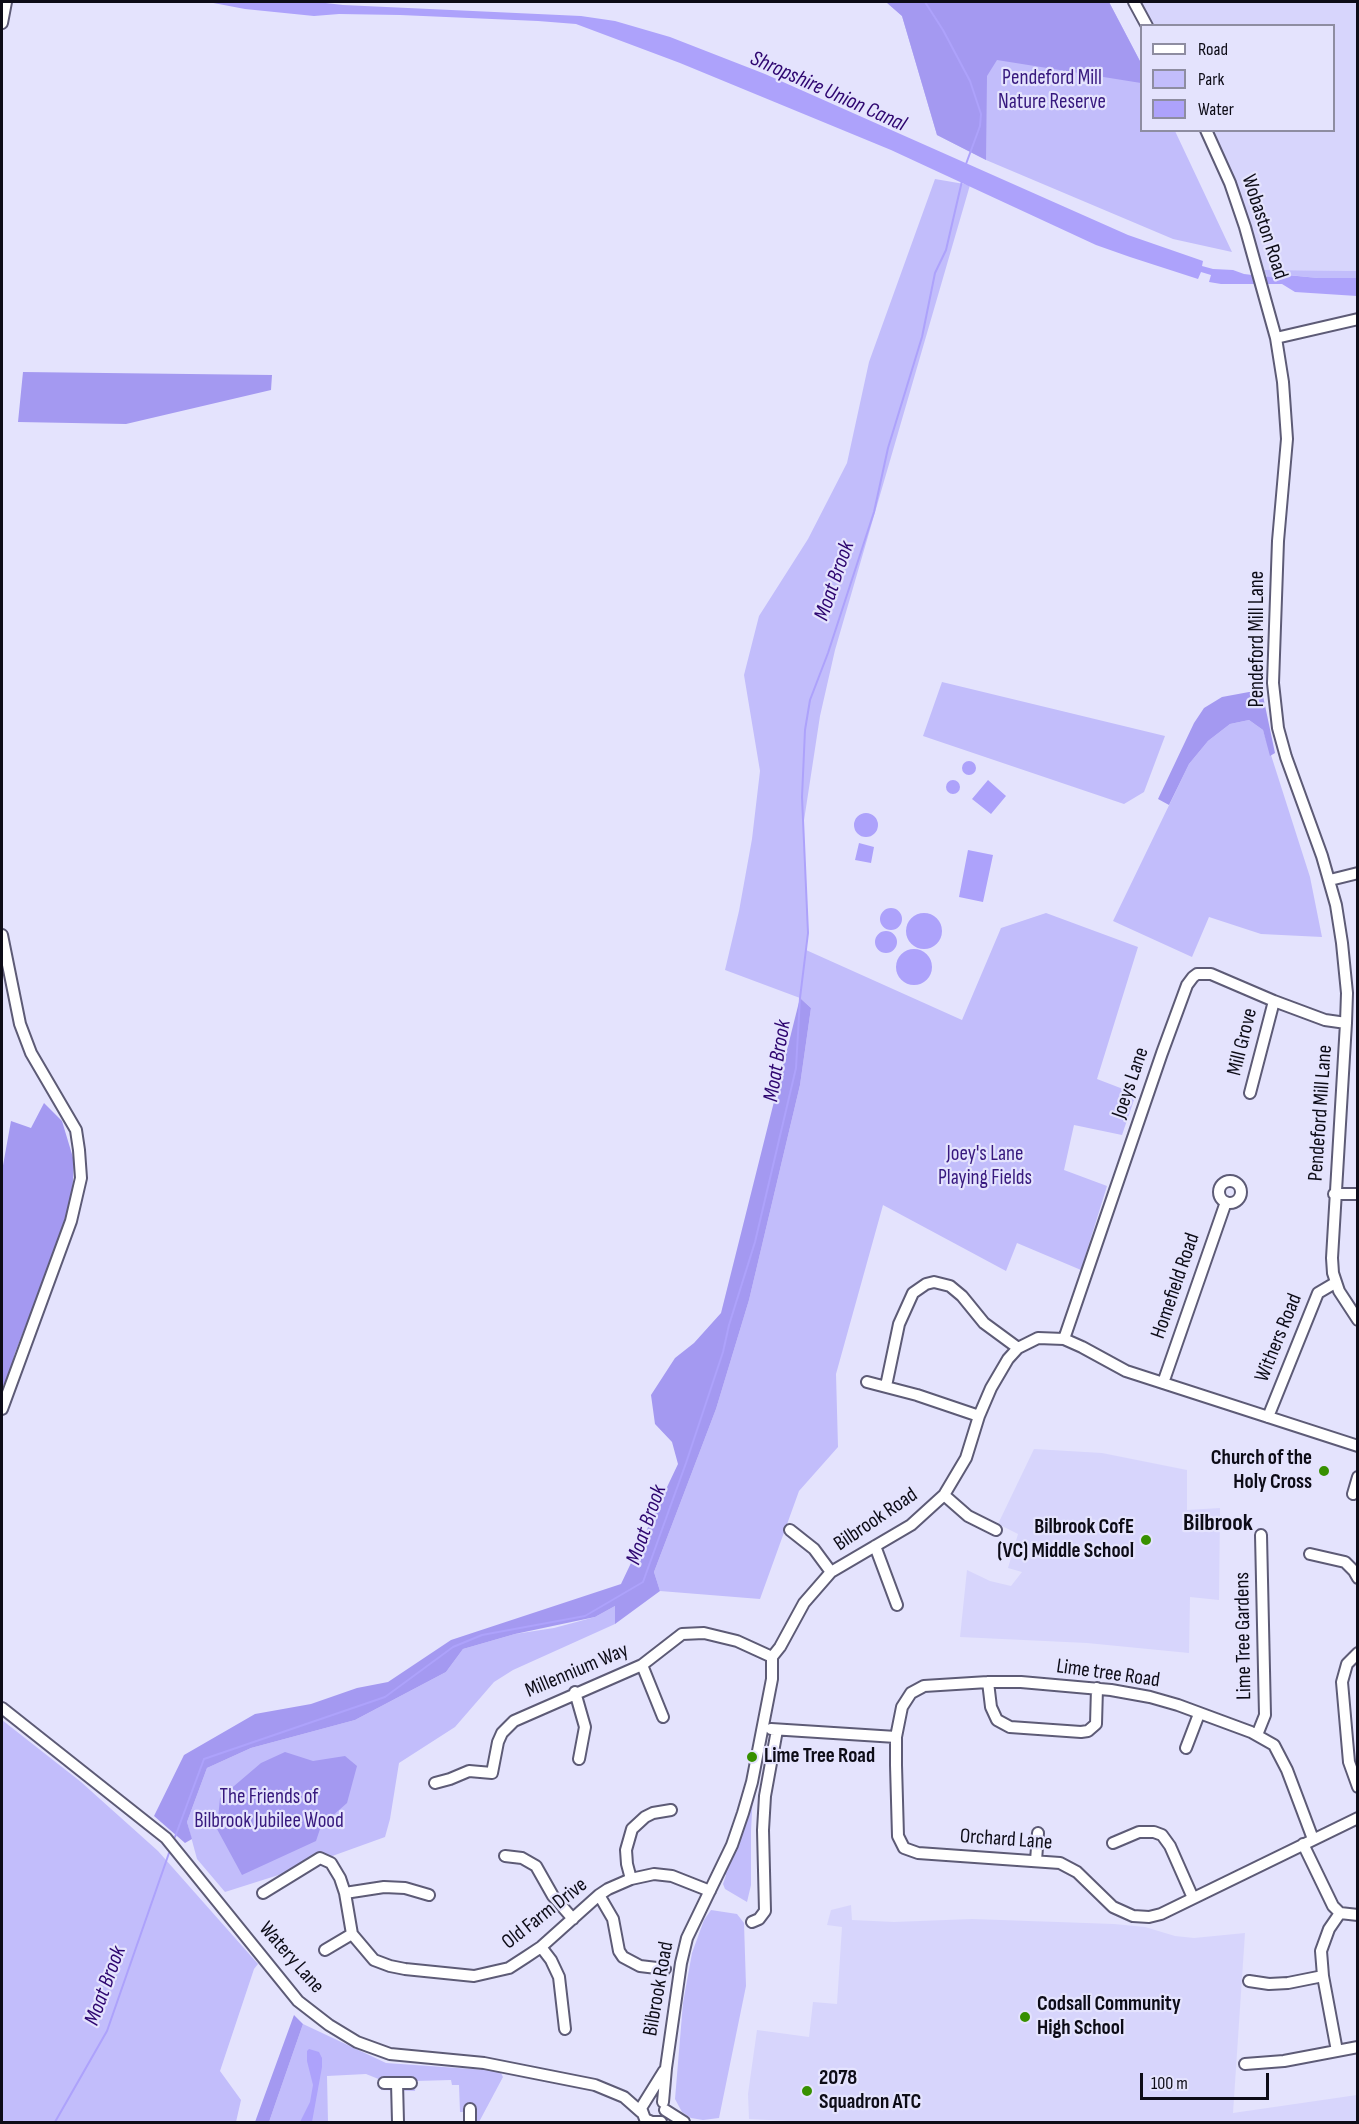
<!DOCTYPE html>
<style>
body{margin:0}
#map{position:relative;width:1359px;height:2124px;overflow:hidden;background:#e4e3fd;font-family:"Sofia Sans Condensed",sans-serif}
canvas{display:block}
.frame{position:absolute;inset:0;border:3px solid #0d0c17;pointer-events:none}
.legend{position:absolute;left:1140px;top:24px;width:195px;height:108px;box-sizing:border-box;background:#e4e3fd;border:2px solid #8e8da1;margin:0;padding:8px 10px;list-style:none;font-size:18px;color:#0d0c17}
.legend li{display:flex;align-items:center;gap:12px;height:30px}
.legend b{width:30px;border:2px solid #8e8da1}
.scale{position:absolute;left:1140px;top:2073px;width:129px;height:27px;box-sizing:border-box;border:3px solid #0d0c17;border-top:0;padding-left:8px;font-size:18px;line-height:21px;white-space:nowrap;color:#0d0c17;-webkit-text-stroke:4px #e4e3fd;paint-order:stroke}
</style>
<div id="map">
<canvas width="1359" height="2124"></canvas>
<div class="frame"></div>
<ul class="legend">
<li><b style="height:8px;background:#fff"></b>Road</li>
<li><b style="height:16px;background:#c2bdfb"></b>Park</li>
<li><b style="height:16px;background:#ada2fb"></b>Water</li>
</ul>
<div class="scale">100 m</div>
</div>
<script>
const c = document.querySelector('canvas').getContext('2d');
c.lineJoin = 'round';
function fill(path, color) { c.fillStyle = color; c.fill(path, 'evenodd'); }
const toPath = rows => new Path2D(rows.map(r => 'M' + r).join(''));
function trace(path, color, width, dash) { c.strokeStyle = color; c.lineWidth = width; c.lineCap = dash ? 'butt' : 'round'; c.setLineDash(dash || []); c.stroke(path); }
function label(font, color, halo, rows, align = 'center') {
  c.font = font + ' "Sofia Sans Condensed",sans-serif'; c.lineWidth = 4.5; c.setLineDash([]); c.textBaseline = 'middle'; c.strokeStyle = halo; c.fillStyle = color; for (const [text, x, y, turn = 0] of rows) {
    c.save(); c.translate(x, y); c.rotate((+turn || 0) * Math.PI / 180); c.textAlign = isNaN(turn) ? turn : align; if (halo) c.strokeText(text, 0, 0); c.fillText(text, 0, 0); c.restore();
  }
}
fill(toPath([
 [1138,2,1357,2,1357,271,1264,270,1235,180,1211,131,1334,130,1334,26,1152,25],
 [1034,1449,1102,1453,1187,1470,1187,1510,1220,1508,1219,1600,1190,1597,1189,1653,1087,1643,960,1637,967,1570,990,1581,1011,1586,1022,1572,1008,1568,1018,1534,998,1524],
 [851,1905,852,1920,894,1922,972,1919,1114,1924,1145,1927,1175,1936,1194,1938,1245,1933,1233,2113,1357,2095,1357,2122,808,2122,749,2119,748,2094,757,2030,809,2037,813,2002,837,2004,842,1927,827,1925,831,1910]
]), '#d7d5fc');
fill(toPath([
 [886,2,1109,2,1141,63,1142,130,1175,131,1232,252,1173,239,986,160,937,135,902,16],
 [935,179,970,185,835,650,820,716,803,827,808,933,806,950,962,1020,1001,928,1046,913,1138,947,1097,1079,1136,1094,1122,1135,1074,1125,1064,1170,1107,1186,1081,1270,1017,1243,1006,1271,883,1205,836,1374,838,1447,799,1491,760,1599,660,1591,654,1572,716,1409,749,1300,800,1085,811,1008,800,998,725,970,739,911,752,839,760,771,744,675,759,616,808,539,847,463,869,362],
 [1264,270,1357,271,1357,278,1318,278,1288,275,1278,278,1267,277],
 [942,682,1165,736,1144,792,1124,804,923,736],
 [1249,720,1263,730,1310,877,1322,937,1261,934,1209,917,1192,957,1113,921,1189,764,1208,741,1230,724],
 [615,1606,615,1624,513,1670,494,1682,455,1727,399,1763,390,1819,385,1837,288,1872,225,1892,197,1859,187,1822,207,1768,251,1748,355,1720,446,1672,463,1649,515,1634,554,1628,595,1617],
 [2,1720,81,1782,158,1851,258,1964,254,1969,220,2071,241,2100,236,2122,2,2122],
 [753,1793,751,1831,751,1885,747,1902,725,1889,723,1884,726,1875,723,1874],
 [711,1910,737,1914,744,1923,746,1986,719,2118,703,2120,691,2118,682,2112,675,2099,683,2003,692,1953,704,1920],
 [303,2024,386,2063,500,2071,503,2077,479,2122,476,2122,476,2105,464,2105,463,2112,460,2112,459,2085,452,2085,451,2080,416,2081,415,2091,381,2090,381,2080,366,2074,327,2076,328,2122,269,2122]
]), '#c2bdfb');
fill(toPath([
 [886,2,1109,2,1141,63,1141,83,997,60,987,76,986,160,937,135,902,16],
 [23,372,272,375,271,390,126,424,18,422],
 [1249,692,1257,692,1263,696,1275,753,1270,756,1263,730,1249,720,1230,724,1208,741,1189,764,1169,805,1158,799,1194,723,1204,708,1222,697],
 [800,998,811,1008,800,1085,749,1300,716,1409,654,1572,660,1591,615,1624,615,1606,595,1617,515,1634,463,1649,446,1672,355,1720,251,1748,207,1768,187,1822,192,1839,185,1843,154,1816,184,1755,255,1714,311,1704,357,1688,388,1682,451,1640,621,1584,678,1464,672,1442,655,1424,651,1395,675,1358,694,1343,721,1313],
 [44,1103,62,1121,74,1161,72,1198,45,1276,15,1353,6,1387,2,1384,2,1171,11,1121,31,1128],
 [285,1752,313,1761,345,1756,357,1766,347,1803,321,1826,316,1841,242,1875,217,1829,220,1798,261,1763],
 [294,2015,303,2024,269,2122,255,2122]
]), '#a499f1');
fill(toPath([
 [208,2,317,2,343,5,581,16,615,21,670,37,765,74,1128,235,1203,261,1202,266,1213,269,1233,270,1244,274,1278,278,1287,275,1318,278,1357,278,1357,296,1295,292,1282,284,1221,284,1209,282,1211,275,1201,272,1198,279,1130,257,1096,245,891,150,680,63,576,24,538,21,400,15,339,14,314,16,245,9],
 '962 768a7 7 0 1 1 14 0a7 7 0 1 1-14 0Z',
 '946 787a7 7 0 1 1 14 0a7 7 0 1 1-14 0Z',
 [988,780,1006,796,991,814,972,799],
 '854 825a12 12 0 1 1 24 0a12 12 0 1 1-24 0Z',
 [859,843,874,847,871,863,855,860],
 [968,850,993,855,983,902,959,897],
 '880 919a11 11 0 1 1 22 0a11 11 0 1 1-22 0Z',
 '906 931a18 18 0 1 1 36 0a18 18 0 1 1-36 0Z',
 '875 942a11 11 0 1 1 22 0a11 11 0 1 1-22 0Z',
 '896 967a18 18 0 1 1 36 0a18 18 0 1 1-36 0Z',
 [309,2049,319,2052,322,2058,322,2067,312,2122,300,2122,310,2102,313,2085,307,2061,307,2051]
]), '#ada2fb');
trace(toPath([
 [925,2,943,30,970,81,981,114,980,126,966,164],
 [175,1837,204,1759,385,1697,453,1647,482,1635,585,1616,643,1582,686,1463,723,1352,729,1325,755,1242,796,1068,800,998,808,933,802,797,805,730,810,700,828,653,874,512,888,448,922,337,935,273,946,250,962,181],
 [55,2122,107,2031,169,1853]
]), '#ada2fb', 2);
const minor = toPath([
 [1134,2,1147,26],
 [2,23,6,2],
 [1206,130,1230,183,1245,227,1276,338,1283,382,1287,439,1278,541,1273,683,1278,728,1286,757,1322,856,1336,905,1342,943,1347,993,1346,1023,1332,1258,1333,1273,1339,1291,1358,1320],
 [1276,338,1358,319],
 [1330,880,1358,873],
 [2,935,20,1024,31,1053,76,1130,79,1150,81,1178,71,1221,2,1409],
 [1250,1093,1274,1001],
 '1219 1192a11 11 0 1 1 22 0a11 11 0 1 1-22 0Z',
 [1334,1194,1358,1194],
 [1064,1339,1162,1053,1187,985,1193,977,1197,974,1211,974,1274,1001,1325,1020,1346,1023],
 [867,1382,917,1395,979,1416],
 [1163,1383,1226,1202],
 [886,1386,899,1324,913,1293,926,1284,934,1282,950,1286,962,1296,984,1323,1018,1348],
 [1268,1417,1318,1293,1335,1283],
 [1353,1494,1358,1477],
 [944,1495,968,1516,996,1530],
 [790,1530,814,1549,831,1572],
 [875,1546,897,1605],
 [1310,1554,1345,1562,1354,1571,1358,1578],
 [1358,1653,1347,1664,1342,1682,1349,1762,1358,1787],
 [642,1665,663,1717],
 [988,1682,991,1707,997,1720,1010,1727,1081,1732,1088,1731,1096,1724,1097,1688],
 [575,1692,585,1727,579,1759],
 [2,1708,166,1838,298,2001,329,2025,357,2042,390,2054,484,2063,595,2085,624,2097,641,2112],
 [771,1729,896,1737],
 [1257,1735,1265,1715,1261,1535],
 [1186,1748,1199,1714],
 [435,1783,450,1779,469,1771,492,1773,498,1742,502,1733,514,1721,642,1665,682,1634,704,1633,737,1641,772,1657],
 [1313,1839,1287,1770,1274,1745,1251,1732,1178,1705,1150,1697,1111,1690,1021,1682,988,1682,924,1686,911,1693,902,1707,896,1737,896,1765,898,1836,904,1848,918,1853,1060,1863,1077,1872,1113,1907,1133,1916,1149,1917,1161,1914,1358,1818],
 [1113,1843,1139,1832,1154,1832,1162,1835,1170,1846,1193,1898],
 [1303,1844,1333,1906,1340,1913,1358,1915],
 [505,1856,522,1858,536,1866,553,1896,573,1919],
 [1036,1861,1038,1833],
 [631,1879,627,1864,626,1850,632,1829,645,1817,653,1813,671,1810],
 [263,1893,320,1858,331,1863,340,1878,345,1893,352,1934,374,1960,390,1966,405,1969,474,1976,509,1968,526,1957,541,1947,599,1895,608,1889,631,1879,654,1874,672,1876,710,1891],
 [345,1893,384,1887,405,1888,429,1895],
 [599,1895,613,1919,619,1951,623,1957,640,1966,665,1969],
 [752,1922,759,1919,765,1911,763,1830,765,1796,777,1730],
 [541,1947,551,1960,559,1977,565,2029],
 [325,1950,352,1934],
 [1249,1981,1269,1984,1288,1983,1323,1976],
 [1337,2051,1323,1976,1321,1951,1329,1929,1340,1913],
 [1245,2064,1284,2061,1358,2047],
 [384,2083,411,2083],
 [397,2083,398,2122],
 [663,2102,666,2068,681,1963,687,1938,732,1845,743,1813,752,1782,772,1679,772,1657,780,1647,804,1603,831,1572,911,1525,944,1495,966,1458,979,1416,991,1388,1008,1359,1018,1348,1038,1338,1064,1339,1082,1347,1126,1371,1358,1446],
 [470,2109,470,2122],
 [665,2110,684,2122],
 [661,2122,652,2122,645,2119,641,2108,664,2071]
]);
trace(minor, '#5d5b76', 14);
trace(minor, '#fff', 10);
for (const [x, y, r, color] of [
 [1324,1471,6,"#379000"],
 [1146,1540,6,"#379000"],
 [752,1757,6,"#379000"],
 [1025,2017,6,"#379000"],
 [807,2091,6,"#379000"]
]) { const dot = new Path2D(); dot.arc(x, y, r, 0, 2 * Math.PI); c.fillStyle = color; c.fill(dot); trace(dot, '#e4e3fd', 2); }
label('21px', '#37197e', '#e4e3fd', [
 ["Pendeford Mill",1052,79],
 ["Nature Reserve",1052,103],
 ["Joey's Lane",985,1155],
 ["Playing Fields",985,1179],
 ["The Friends of",269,1798],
 ["Bilbrook Jubilee Wood",269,1822]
]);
label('21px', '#0d0c17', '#e4e3fd', [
 ["Wobaston Road",1264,227,72],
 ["Pendeford Mill Lane",1258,639,-90],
 ["Mill Grove",1243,1042,-76],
 ["Joeys Lane",1131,1083,-71],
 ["Pendeford Mill Lane",1321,1113,-86],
 ["Homefield Road",1176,1286,-71],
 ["Withers Road",1279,1338,-68],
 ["Bilbrook Road",876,1520,-34],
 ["Lime Tree Gardens",1244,1636,-91],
 ["Millennium Way",577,1671,-23],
 ["Lime tree Road",1108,1674,8],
 ["Orchard Lane",1006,1840,4],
 ["Old Farm Drive",545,1914,-38],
 ["Watery Lane",291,1958,49],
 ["Bilbrook Road",659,1989,-80]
]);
label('bold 21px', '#0d0c17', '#e4e3fd', [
 ["Church of the",1312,1459,"right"],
 ["Holy Cross",1312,1483,"right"],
 ["Bilbrook CofE",1134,1528,"right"],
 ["(VC) Middle School",1134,1552,"right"],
 ["Lime Tree Road",764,1757],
 ["Codsall Community",1037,2005],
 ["High School",1037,2029],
 ["2078",819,2079],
 ["Squadron ATC",819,2103]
], 'left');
label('italic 22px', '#2e0670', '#e4e3fd', [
 ["Shropshire Union Canal",828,92,24],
 ["Moat Brook",835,581,-71],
 ["Moat Brook",778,1061,-81],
 ["Moat Brook",647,1525,-71],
 ["Moat Brook",106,1986,-70]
]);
label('bold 24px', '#0d0c17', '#e4e3fd', [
 ["Bilbrook",1218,1524]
]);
</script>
